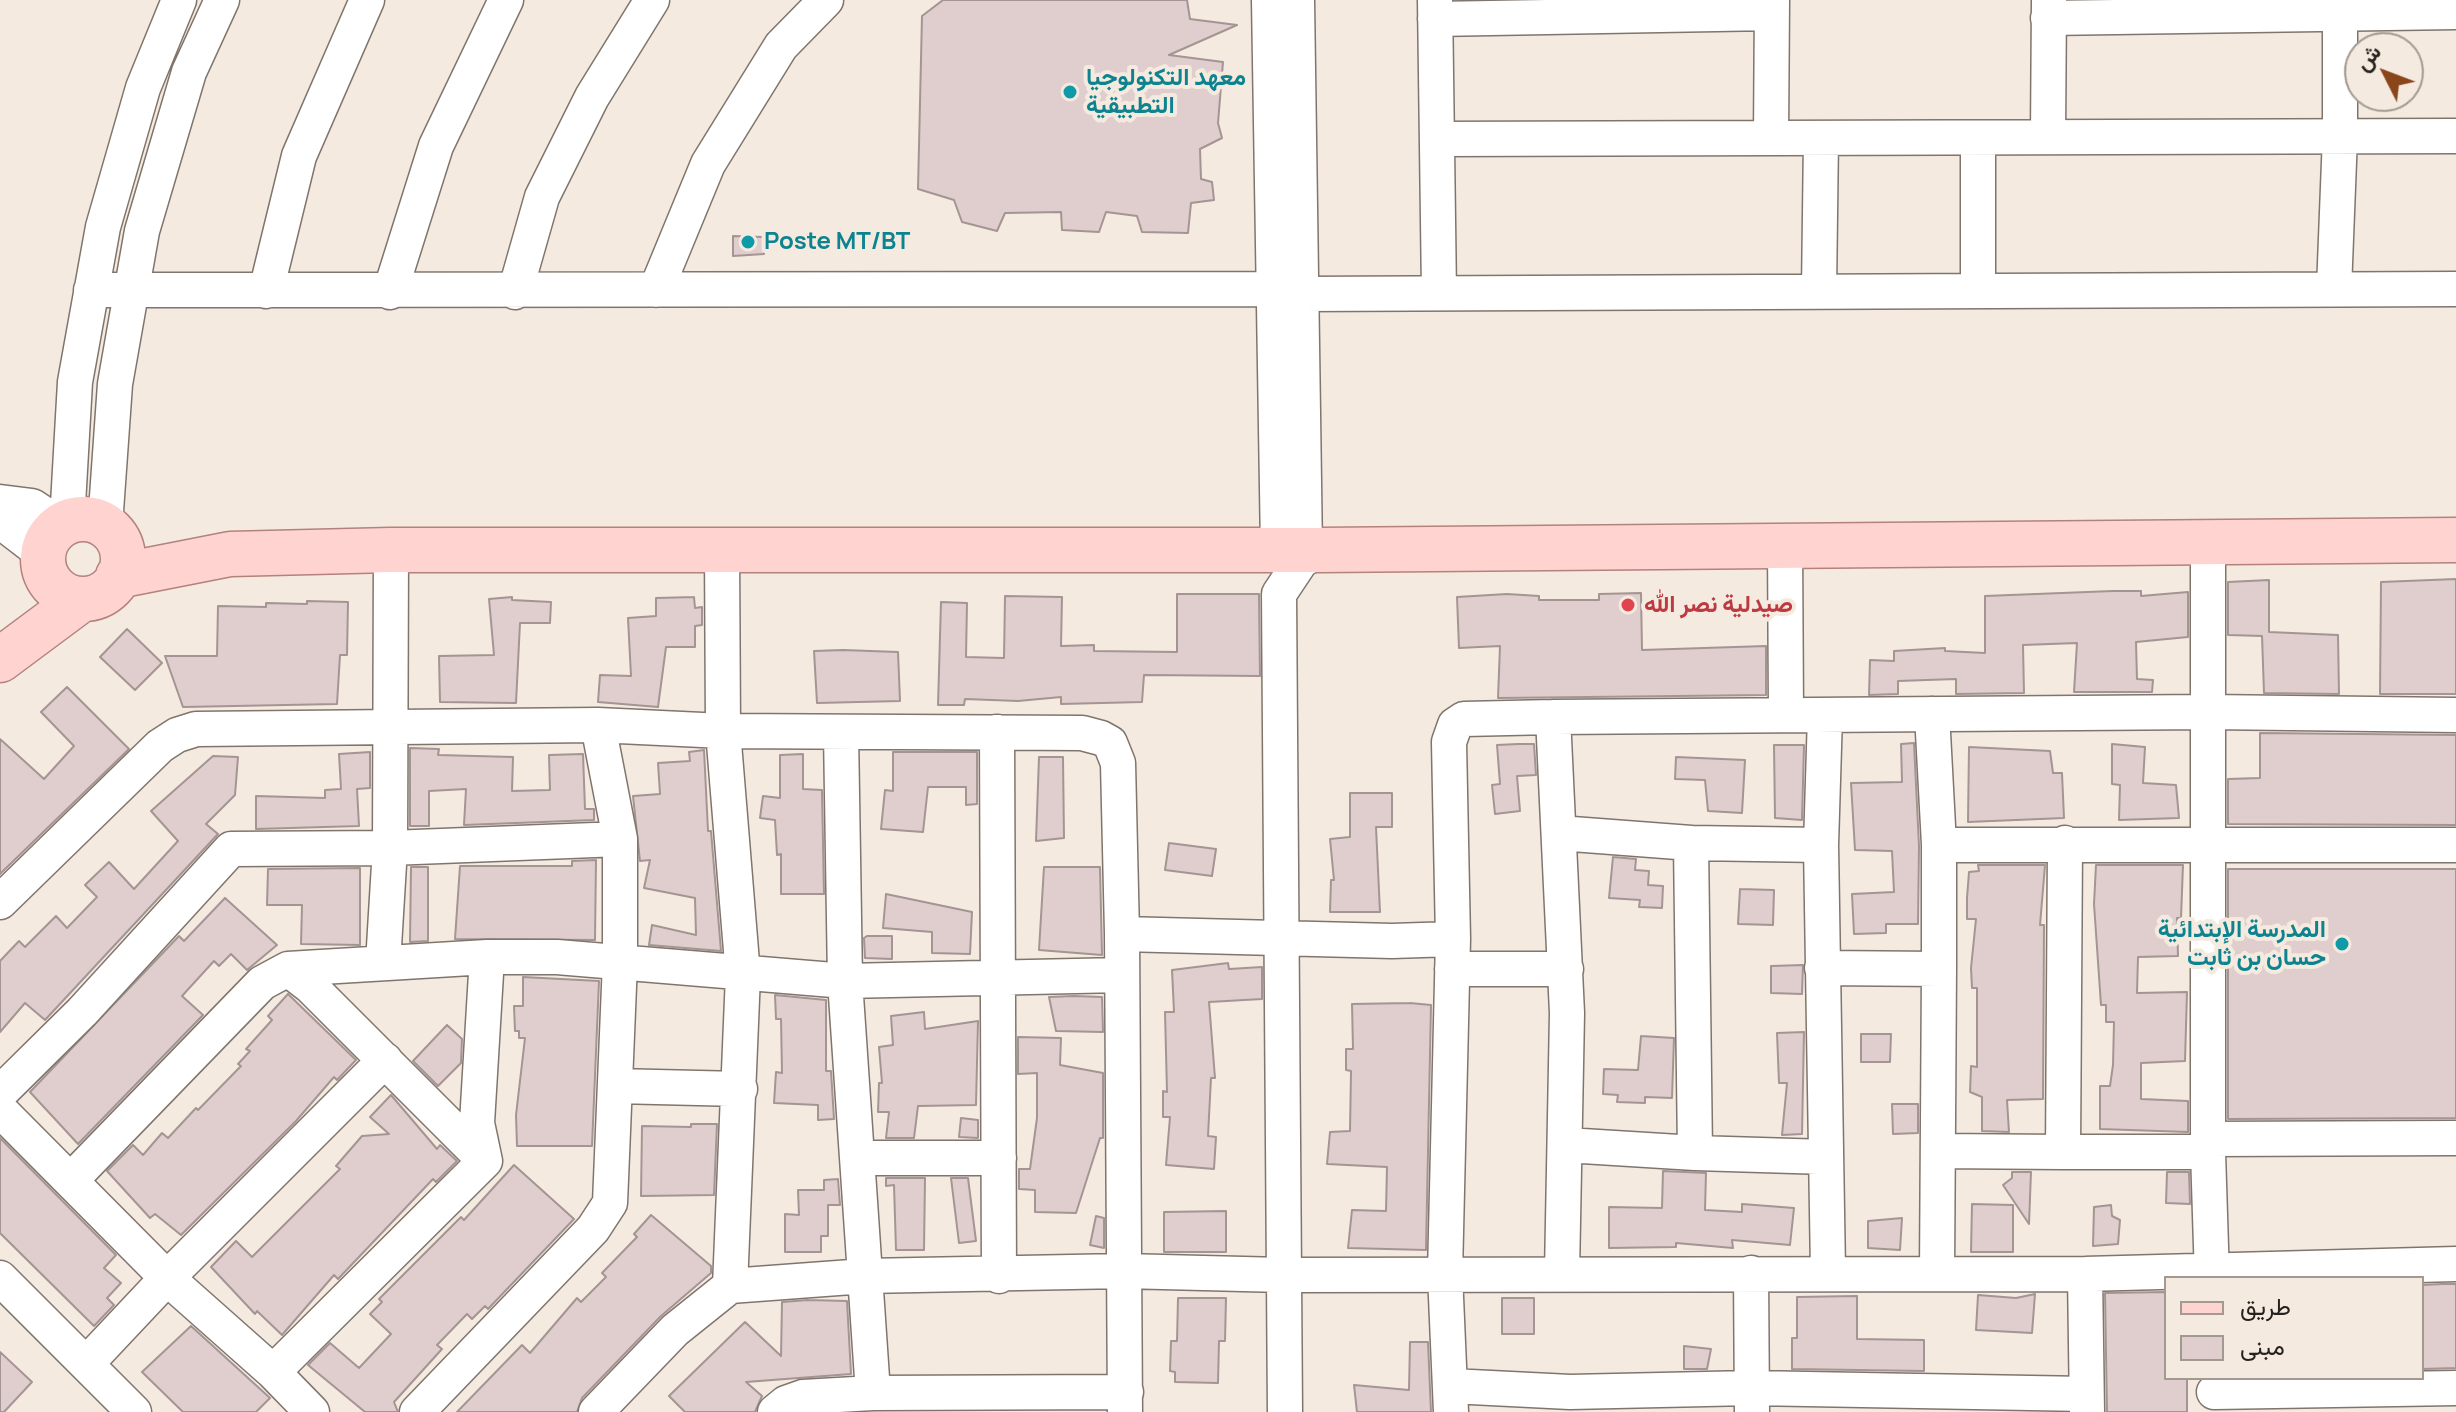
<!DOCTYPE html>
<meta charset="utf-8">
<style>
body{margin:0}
#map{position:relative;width:2456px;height:1412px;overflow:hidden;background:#f5eadf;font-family:Manrope,Vazirmatn,sans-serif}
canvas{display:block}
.legend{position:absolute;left:2164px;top:1276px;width:260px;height:104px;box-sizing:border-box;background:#f5eadf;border:2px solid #a29a91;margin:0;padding:10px 14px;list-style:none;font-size:24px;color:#25211d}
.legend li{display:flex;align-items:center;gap:16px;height:40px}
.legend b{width:40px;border:2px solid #a29a91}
.north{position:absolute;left:2344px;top:32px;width:80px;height:80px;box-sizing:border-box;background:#f5eadf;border:2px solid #a29a91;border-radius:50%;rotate:312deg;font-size:22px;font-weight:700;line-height:32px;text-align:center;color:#25211d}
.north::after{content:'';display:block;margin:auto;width:28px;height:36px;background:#8a451b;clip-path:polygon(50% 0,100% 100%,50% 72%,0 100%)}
</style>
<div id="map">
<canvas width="2456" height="1412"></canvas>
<ul class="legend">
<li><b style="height:10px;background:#ffd4d0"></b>طريق</li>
<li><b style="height:22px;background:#dfcecd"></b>مبنى</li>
</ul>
<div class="north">ش</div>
</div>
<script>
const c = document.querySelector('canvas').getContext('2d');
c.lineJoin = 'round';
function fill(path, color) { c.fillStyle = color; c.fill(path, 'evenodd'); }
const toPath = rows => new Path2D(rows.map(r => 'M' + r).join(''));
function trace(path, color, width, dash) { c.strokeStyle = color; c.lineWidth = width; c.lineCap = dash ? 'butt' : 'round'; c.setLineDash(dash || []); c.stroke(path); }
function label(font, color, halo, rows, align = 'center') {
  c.font = font + ' Manrope,Vazirmatn,sans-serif'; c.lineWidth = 8; c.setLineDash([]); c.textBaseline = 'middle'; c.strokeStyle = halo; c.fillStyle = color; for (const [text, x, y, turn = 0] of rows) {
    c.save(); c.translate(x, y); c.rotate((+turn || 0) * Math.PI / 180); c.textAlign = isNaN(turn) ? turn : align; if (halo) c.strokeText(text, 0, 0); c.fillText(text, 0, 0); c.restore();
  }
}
const building = toPath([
 [943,0,1187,0,1190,19,1237,25,1169,55,1223,62,1218,123,1222,138,1200,149,1201,179,1212,182,1214,200,1191,203,1188,233,1142,232,1137,216,1106,212,1099,232,1062,230,1061,212,1005,213,997,231,962,222,954,200,918,189,922,16,943,0],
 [733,236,763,237,764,254,733,256,733,236],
 [2456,579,2456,694,2380,694,2381,582,2456,579],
 [2269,580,2269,632,2338,635,2339,694,2264,693,2262,636,2228,635,2228,582,2269,580],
 [2113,591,2141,591,2141,596,2188,592,2188,637,2136,642,2137,679,2153,680,2152,692,2074,692,2077,643,2023,645,2024,693,1956,694,1956,679,1898,681,1898,694,1869,695,1870,660,1894,661,1894,651,1945,648,1945,651,1985,653,1985,596,2113,591],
 [1641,593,1642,650,1766,646,1766,695,1498,698,1500,646,1459,648,1457,597,1507,594,1539,596,1539,600,1599,600,1599,594,1641,593],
 [1177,594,1259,594,1260,676,1144,675,1142,702,1061,704,1061,697,1018,701,965,699,964,705,938,705,941,602,967,603,966,657,1004,658,1005,596,1062,597,1061,646,1094,645,1094,651,1177,652,1177,594],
 [512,597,512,600,551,602,550,623,520,623,516,703,440,702,439,656,494,655,489,599,512,597],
 [694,597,695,608,702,607,702,625,695,626,695,647,666,647,658,707,598,702,600,675,631,676,628,618,656,616,656,598,694,597],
 [307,601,348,602,347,655,340,655,337,704,183,707,165,656,217,656,218,606,266,607,266,603,307,604,307,601],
 [127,629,162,663,135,690,100,657,127,629],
 [843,650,898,652,900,701,817,703,814,651,843,650],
 [67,687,129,749,0,874,0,739,44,779,74,746,41,712,67,687],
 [2260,733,2456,735,2456,825,2228,824,2228,779,2260,778,2260,733],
 [1914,743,1919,846,1918,924,1886,924,1886,933,1854,934,1852,894,1894,892,1892,851,1855,850,1851,783,1902,782,1901,744,1914,743],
 [1518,744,1534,744,1536,775,1517,776,1520,811,1495,814,1492,785,1500,784,1497,745,1518,744],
 [2112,744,2145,747,2143,783,2176,785,2179,818,2119,820,2120,785,2112,784,2112,744],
 [1774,745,1804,745,1802,820,1775,818,1774,745],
 [1969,747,2050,751,2053,773,2062,773,2064,818,1968,822,1969,747],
 [410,748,439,749,438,755,513,757,512,791,550,790,549,755,583,754,585,809,594,809,594,820,464,825,466,789,429,791,429,826,410,826,410,748],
 [704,750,708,831,711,831,721,951,649,945,652,925,696,935,695,898,644,888,650,860,640,861,633,796,660,794,658,763,690,761,689,752,704,750],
 [370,752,370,788,357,789,359,826,256,829,256,796,325,798,325,790,341,789,339,754,370,752],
 [893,752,977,752,977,804,966,805,966,787,928,787,923,832,881,829,885,790,893,791,893,752],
 [803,754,803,789,822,790,824,894,781,894,781,854,777,855,775,820,760,818,763,796,780,798,780,755,803,754],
 [213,756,238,757,235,795,206,824,218,834,45,1020,25,1003,0,1032,0,961,19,941,25,947,56,916,67,928,97,897,85,885,109,862,134,889,178,841,151,811,213,756],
 [1039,757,1063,757,1064,838,1036,841,1039,757],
 [1676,757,1745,760,1742,813,1708,811,1705,780,1675,779,1676,757],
 [1350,793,1392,793,1392,827,1376,827,1380,912,1330,912,1331,880,1334,880,1330,839,1350,837,1350,793],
 [1169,843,1216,849,1212,876,1165,870,1169,843],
 [1613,857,1636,859,1635,870,1649,871,1648,885,1663,886,1662,908,1639,907,1640,900,1609,898,1613,857],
 [596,860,595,940,455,939,460,866,572,866,572,861,596,860],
 [1978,865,2045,865,2040,925,2044,925,2043,1099,2007,1100,2009,1132,1982,1131,1982,1097,1970,1092,1971,1066,1977,1067,1977,988,1972,988,1971,968,1976,919,1967,919,1967,898,1969,872,1979,871,1978,865],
 [2096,865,2183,865,2181,918,2177,918,2178,956,2138,957,2137,993,2187,992,2185,1061,2141,1063,2141,1099,2188,1101,2188,1132,2100,1129,2100,1086,2110,1086,2113,1065,2114,1022,2106,1022,2106,1005,2101,1005,2094,904,2096,865],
 [411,867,428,867,428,941,410,942,411,867],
 [1044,867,1100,867,1102,955,1039,950,1044,867],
 [360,868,360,945,301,944,302,905,267,905,268,869,360,868],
 [2228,869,2456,869,2456,1118,2228,1119,2228,869],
 [1740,889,1774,890,1773,925,1738,924,1740,889],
 [886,894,972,912,970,954,932,953,932,932,883,928,886,894],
 [225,898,277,945,247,970,231,954,219,966,214,961,182,996,203,1015,78,1144,30,1092,179,936,184,941,225,898],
 [867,936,892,936,892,959,865,958,864,938,867,936],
 [1228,963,1229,969,1262,967,1262,999,1209,1002,1215,1078,1211,1078,1208,1136,1216,1137,1214,1169,1166,1165,1170,1117,1163,1117,1163,1091,1167,1092,1165,1012,1174,1012,1172,970,1228,963],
 [1803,965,1802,994,1771,993,1771,966,1803,965],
 [523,977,599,981,592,1146,517,1146,516,1115,525,1038,519,1038,519,1031,515,1031,514,1006,523,1006,523,977],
 [288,994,356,1060,337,1080,334,1077,296,1121,181,1235,155,1214,150,1218,107,1171,133,1145,143,1155,162,1133,168,1138,196,1108,198,1110,241,1066,238,1064,250,1051,246,1049,272,1020,268,1016,288,994],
 [775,995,826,1000,826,1071,831,1071,834,1119,818,1120,818,1105,774,1103,776,1072,782,1073,781,1019,776,1019,775,995],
 [1074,996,1102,997,1103,1032,1056,1031,1049,997,1074,996],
 [1410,1003,1431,1005,1426,1250,1348,1248,1352,1210,1386,1211,1387,1167,1327,1164,1330,1132,1350,1131,1351,1071,1346,1070,1346,1049,1353,1049,1352,1004,1410,1003],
 [924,1012,925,1029,978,1021,976,1105,918,1106,914,1138,886,1138,889,1112,878,1112,879,1083,882,1083,879,1047,893,1045,891,1016,924,1012],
 [447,1025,462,1039,461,1063,438,1086,413,1061,447,1025],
 [1804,1032,1802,1134,1782,1135,1787,1083,1779,1083,1777,1033,1804,1032],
 [1861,1034,1891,1034,1890,1062,1861,1062,1861,1034],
 [1641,1036,1674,1038,1672,1098,1645,1097,1645,1103,1617,1102,1618,1095,1603,1094,1604,1069,1638,1070,1641,1036],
 [1018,1037,1061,1038,1060,1065,1103,1073,1103,1138,1100,1138,1076,1213,1035,1212,1035,1190,1019,1189,1019,1169,1030,1169,1037,1118,1037,1073,1018,1074,1018,1037],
 [391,1095,437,1149,440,1145,457,1161,436,1182,433,1179,338,1279,334,1275,282,1335,257,1311,255,1314,211,1267,236,1241,252,1257,340,1169,336,1166,362,1136,389,1134,370,1117,391,1095],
 [1892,1104,1918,1104,1918,1133,1893,1134,1892,1104],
 [961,1118,978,1120,978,1138,959,1137,961,1118],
 [691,1124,717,1124,714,1195,641,1196,642,1126,691,1127,691,1124],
 [0,1138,116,1255,104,1268,121,1283,107,1298,114,1305,94,1326,0,1233,0,1138],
 [514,1165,574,1219,488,1309,485,1306,472,1319,467,1314,437,1345,442,1349,394,1402,398,1412,365,1412,308,1365,330,1343,359,1368,391,1334,370,1314,382,1302,379,1299,461,1217,464,1220,514,1165],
 [1663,1171,1706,1173,1705,1210,1742,1212,1742,1204,1794,1208,1790,1245,1732,1240,1733,1248,1676,1243,1676,1247,1609,1248,1609,1207,1662,1208,1663,1171],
 [2012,1172,2031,1172,2029,1224,2003,1185,2012,1178,2012,1172],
 [2167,1172,2189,1172,2190,1204,2166,1203,2167,1172],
 [886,1178,925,1178,924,1250,896,1250,894,1185,886,1186,886,1178],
 [951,1178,968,1178,976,1241,959,1243,951,1178],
 [838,1179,840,1205,828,1205,828,1236,821,1236,821,1252,785,1252,785,1214,799,1215,798,1190,824,1190,824,1180,838,1179],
 [1972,1204,2013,1205,2013,1252,1971,1252,1972,1204],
 [2111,1205,2112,1216,2120,1220,2118,1244,2093,1246,2094,1207,2111,1205],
 [1226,1211,1226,1252,1164,1252,1164,1212,1226,1211],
 [651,1215,711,1266,711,1273,661,1316,582,1398,577,1412,457,1412,522,1345,530,1353,577,1298,581,1302,606,1277,602,1273,637,1237,634,1234,651,1215],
 [1096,1216,1104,1218,1104,1248,1090,1245,1096,1216],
 [1902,1218,1900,1250,1868,1248,1868,1221,1902,1218],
 [2443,1284,2456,1284,2456,1368,2422,1369,2422,1285,2443,1284],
 [2166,1292,2166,1378,2187,1378,2187,1412,2107,1412,2105,1293,2166,1292],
 [2035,1294,2032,1333,1976,1330,1978,1295,2016,1298,2035,1294],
 [1857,1296,1857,1339,1924,1340,1924,1371,1792,1369,1792,1338,1797,1338,1797,1297,1857,1296],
 [1178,1298,1226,1298,1225,1341,1219,1341,1218,1383,1175,1382,1175,1372,1170,1371,1171,1341,1177,1341,1178,1298],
 [1502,1298,1534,1298,1534,1334,1502,1334,1502,1298],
 [808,1300,847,1301,851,1374,746,1382,762,1396,755,1412,685,1412,669,1396,745,1322,781,1356,782,1302,808,1300],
 [191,1326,270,1398,256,1412,183,1412,142,1372,191,1326],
 [1410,1342,1428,1342,1431,1412,1357,1412,1354,1385,1409,1390,1410,1342],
 [1684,1346,1711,1349,1707,1369,1684,1369,1684,1346],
 [0,1352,32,1382,4,1412,0,1412,0,1352]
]);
fill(building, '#dfcecd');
trace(building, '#a49493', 2);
const minor = toPath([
 [1269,0,1278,549],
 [1297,0,1305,550],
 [1435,0,1439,293],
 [2048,18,2456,12],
 [1435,19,1772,13],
 [2048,137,2049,0],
 [1771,138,1772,0],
 [1978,138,1978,291],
 [1437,139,2456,136],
 [2334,289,2340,136,2340,0],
 [91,290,1275,289,1301,294,2456,289],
 [656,290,708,164,781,46,826,0],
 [266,291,299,156,367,0],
 [1819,291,1821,138],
 [390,292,436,146,506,0],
 [515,292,542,197,592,97,652,0],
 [0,502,32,506,61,525],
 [0,521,43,554],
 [67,522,75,382,103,227,143,88,179,0],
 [105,525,115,384,142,231,189,72,222,0],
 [2208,542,2208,1152,2212,1278],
 [1785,543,1786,715],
 [722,548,723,731,743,975,730,1286],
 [1932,714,1939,845],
 [1553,717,1567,1013,1562,1273],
 [841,732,845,981,873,1393],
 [997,732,999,1276],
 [1559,833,1691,843],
 [2065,843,2063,1152,2208,1152],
 [1821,845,1828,1272],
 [0,902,160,746,177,735,196,729,598,725,723,731,1082,733,1101,738,1110,743,1118,763,1122,934,1125,1412],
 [1122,934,1392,941,1453,939],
 [383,963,390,848,620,839],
 [1822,968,1939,969,1939,845,2456,845],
 [1452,969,1566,969],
 [615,1086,740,1089],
 [0,1093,82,1012,231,849,390,848,391,550],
 [0,1110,167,1278,273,1372,312,1412],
 [2209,1139,2456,1138],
 [1566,1145,1695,1153,1691,843,1821,845,1825,715],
 [1938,1151,2063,1152],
 [1695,1153,1826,1157],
 [858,1158,999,1158],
 [485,1161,477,1123,487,957],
 [71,1180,262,983,288,969,487,957,557,957,845,981,1122,975],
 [1937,1272,1939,969],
 [1751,1273,1752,1412],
 [2085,1274,2087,1412],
 [0,1278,134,1412],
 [87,1363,167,1278,385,1060],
 [273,1372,485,1161,310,986,288,969],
 [1451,1386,1570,1392,1751,1388,2086,1394],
 [2214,1392,2456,1388],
 [417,1412,593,1229,610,1203,620,962,620,839,598,725],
 [596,1412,675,1330,730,1286,865,1276,1123,1271,1283,1275,2085,1274,2456,1264],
 [775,1412,786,1403,803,1397,873,1393,1126,1392],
 [1285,1412,1279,594,1301,561,1319,550],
 [1451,1412,1445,1274,1453,939,1449,742,1455,725,1464,719,1553,717,2208,712,2456,715]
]);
const major = toPath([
 '43 559a40 40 0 1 1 80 0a40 40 0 1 1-80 0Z',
 [118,576,230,554,391,550,1319,550,2456,540],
 [0,660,82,599]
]);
trace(minor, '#7f756c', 37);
trace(major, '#b3827d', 47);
trace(minor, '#fff', 34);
trace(major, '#ffd4d0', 44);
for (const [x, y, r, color] of [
 [1070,92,8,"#0f9aa8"],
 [748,242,8,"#0f9aa8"],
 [1628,605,8,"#e0444e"],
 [2342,944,8,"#0f9aa8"]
]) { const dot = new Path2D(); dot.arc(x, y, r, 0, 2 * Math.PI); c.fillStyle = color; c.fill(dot); trace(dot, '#f5eadf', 3); }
label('bold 24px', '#0d838f', '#f5eadf', [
 ["معهد التكنولوجيا",1086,78],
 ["التطبيقية",1086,106],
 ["Poste MT/BT",764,242],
 ["المدرسة الإبتدائية",2326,930,"right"],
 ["حسان بن ثابت",2326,958,"right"]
], 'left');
label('bold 24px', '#be3a42', '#f5eadf', [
 ["صيدلية نصر الله",1644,605]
], 'left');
</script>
